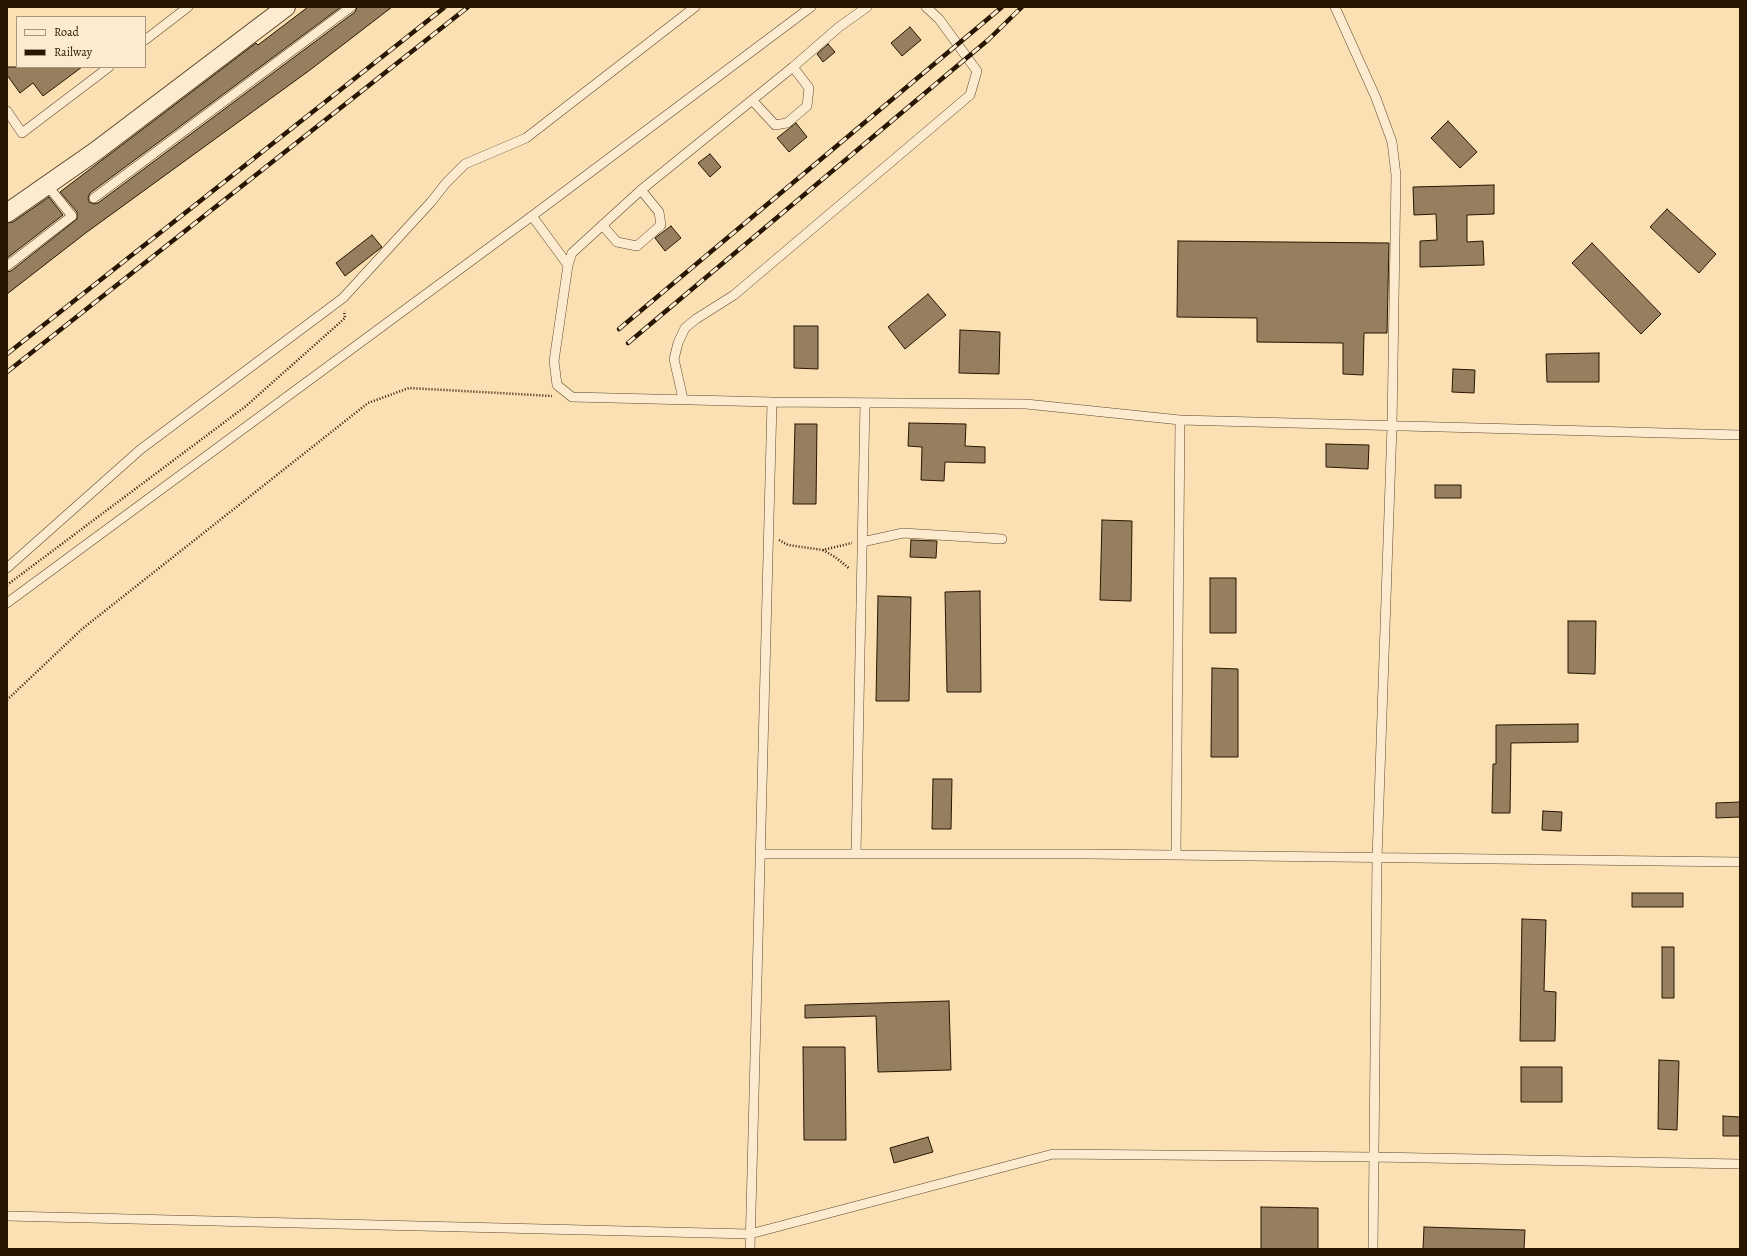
<!DOCTYPE html>
<style>
body{margin:0}
#map{position:relative;width:1747px;height:1256px;overflow:hidden;background:#fae0b3;font-family:Alegreya,serif}
canvas{display:block}
.frame{position:absolute;inset:0;border:8px solid #291602;pointer-events:none}
.legend{position:absolute;left:16px;top:16px;width:130px;height:52px;box-sizing:border-box;background:#fcebce;border:1px solid #a8967c;margin:0;padding:5px 7px;list-style:none;font-size:12px;color:#291602}
.legend li{display:flex;align-items:center;gap:8px;height:20px}
.legend b{width:20px;border:1px solid #a8967c}
</style>
<div id="map">
<canvas width="1747" height="1256"></canvas>
<div class="frame"></div>
<ul class="legend">
<li><b style="height:5px;background:#fcebce"></b>Road</li>
<li><b style="height:5px;background:#291602"></b>Railway</li>
</ul>
</div>
<script>
const c = document.querySelector('canvas').getContext('2d');
c.lineJoin = 'round';
function fill(path, color) { c.fillStyle = color; c.fill(path, 'evenodd'); }
const toPath = rows => new Path2D(rows.map(r => 'M' + r).join(''));
function trace(path, color, width, dash) { c.strokeStyle = color; c.lineWidth = width; c.lineCap = dash ? 'butt' : 'round'; c.setLineDash(dash || []); c.stroke(path); }
const building = toPath([
 [308,7,341,7,90,193,88,198,89,202,94,204,98,203,355,12,357,7,392,7,310,70,87,232,7,294,7,272,11,271,77,219,77,212,60,192,256,43,258,45,308,7],
 [910,27,921,40,902,56,891,43,910,27],
 [828,44,835,52,823,62,817,54,828,44],
 [7,67,82,67,43,96,33,83,20,93,7,75,7,67],
 [1448,121,1477,152,1460,168,1431,138,1448,121],
 [796,123,807,137,789,152,777,138,796,123],
 [710,154,721,167,710,177,698,163,710,154],
 [1494,185,1494,214,1467,215,1467,242,1483,241,1484,265,1420,267,1420,241,1437,240,1436,214,1414,215,1413,187,1494,185],
 [49,197,63,215,7,258,7,223,13,222,49,197],
 [1667,209,1716,254,1699,273,1650,227,1667,209],
 [671,226,681,238,665,251,655,238,671,226],
 [372,235,382,247,345,276,336,263,372,235],
 [1178,241,1389,243,1387,333,1364,333,1363,375,1343,374,1343,343,1257,342,1257,318,1177,317,1178,241],
 [1592,243,1661,314,1641,334,1572,263,1592,243],
 [928,294,946,315,905,349,888,327,928,294],
 [794,326,818,326,818,369,794,368,794,326],
 [960,330,1000,332,999,374,959,373,960,330],
 [1599,353,1599,382,1547,382,1546,354,1599,353],
 [1453,369,1475,370,1474,393,1452,392,1453,369],
 [909,423,966,424,965,446,985,447,985,463,945,462,944,481,921,480,922,447,908,446,909,423],
 [795,424,817,424,816,504,793,504,795,424],
 [1326,444,1369,445,1368,469,1326,467,1326,444],
 [1435,485,1461,485,1461,498,1435,498,1435,485],
 [1102,520,1132,521,1131,601,1100,600,1102,520],
 [911,540,937,541,936,558,910,557,911,540],
 [1210,578,1236,578,1236,633,1210,633,1210,578],
 [980,591,981,692,947,692,945,592,980,591],
 [878,596,911,597,909,701,876,701,878,596],
 [1568,621,1596,621,1595,674,1568,673,1568,621],
 [1212,668,1238,669,1238,757,1211,757,1212,668],
 [1578,724,1578,742,1511,743,1510,813,1492,813,1493,764,1496,764,1496,725,1578,724],
 [933,779,952,779,951,829,932,829,933,779],
 [1740,802,1740,817,1716,818,1716,803,1740,802],
 [1543,811,1562,812,1561,831,1542,830,1543,811],
 [1632,893,1683,893,1683,907,1632,907,1632,893],
 [1522,919,1546,920,1544,991,1556,992,1555,1041,1520,1041,1522,919],
 [1662,947,1674,947,1674,998,1662,998,1662,947],
 [949,1001,951,1070,878,1072,876,1016,805,1018,805,1005,949,1001],
 [803,1047,845,1047,846,1140,804,1140,803,1047],
 [1659,1060,1679,1061,1677,1130,1658,1129,1659,1060],
 [1521,1067,1562,1067,1562,1102,1521,1102,1521,1067],
 [1723,1116,1740,1117,1740,1136,1723,1136,1723,1116],
 [928,1137,933,1152,894,1163,890,1148,928,1137],
 [1261,1207,1318,1208,1318,1249,1261,1249,1261,1207],
 [1424,1227,1525,1230,1524,1249,1423,1249,1424,1227]
]);
fill(building, '#967f5e');
trace(building, '#291602', 1);
const service = toPath([
 [867,7,839,27,793,67,641,190,572,253,568,265,554,361,557,385,572,397,772,402,1026,404,1180,420,1740,435],
 [1335,7,1376,98,1392,142,1396,175,1392,426,1377,858,1373,1249],
 [145,40,188,7],
 [752,100,775,125,787,123,807,106,809,88,793,67],
 [7,111,22,133,109,67],
 [94,198,351,7],
 [532,216,568,265],
 [602,225,617,242,637,246,661,225,659,212,641,190],
 [7,266,72,216,47,185],
 [683,399,674,359,678,343,685,328,696,319,734,295,970,95,977,71,939,19,926,7],
 [862,542,903,533,1002,539],
 [7,568,141,449,343,298,431,202,446,183,465,164,526,138,695,7],
 [7,603,532,216,811,7],
 [760,854,1089,854,1740,862],
 [856,854,865,403],
 [1176,855,1180,420],
 [7,1216,750,1234,1053,1154,1374,1157,1740,1164],
 [750,1249,772,402]
]);
const minor = toPath([
 [7,213,96,151,286,7]
]);
trace(service, '#5d482e', 10);
trace(minor, '#5d482e', 20);
trace(toPath([
 [779,540,788,545,823,550,852,543],
 [823,550,835,557,850,569],
 [7,585,246,406,345,318,344,311],
 [7,700,82,629,368,403,409,388,552,396]
]), '#291602', 2.5, [1, 2]);
trace(service, '#fcebce', 9);
trace(minor, '#fcebce', 18);
const rail = toPath([
 [619,329,1002,7],
 [628,343,988,40,1022,7],
 [7,354,445,7],
 [7,372,468,7]
]);
trace(rail, '#291602', 4.5);
trace(rail, '#fcebce', 3, [9]);
</script>
